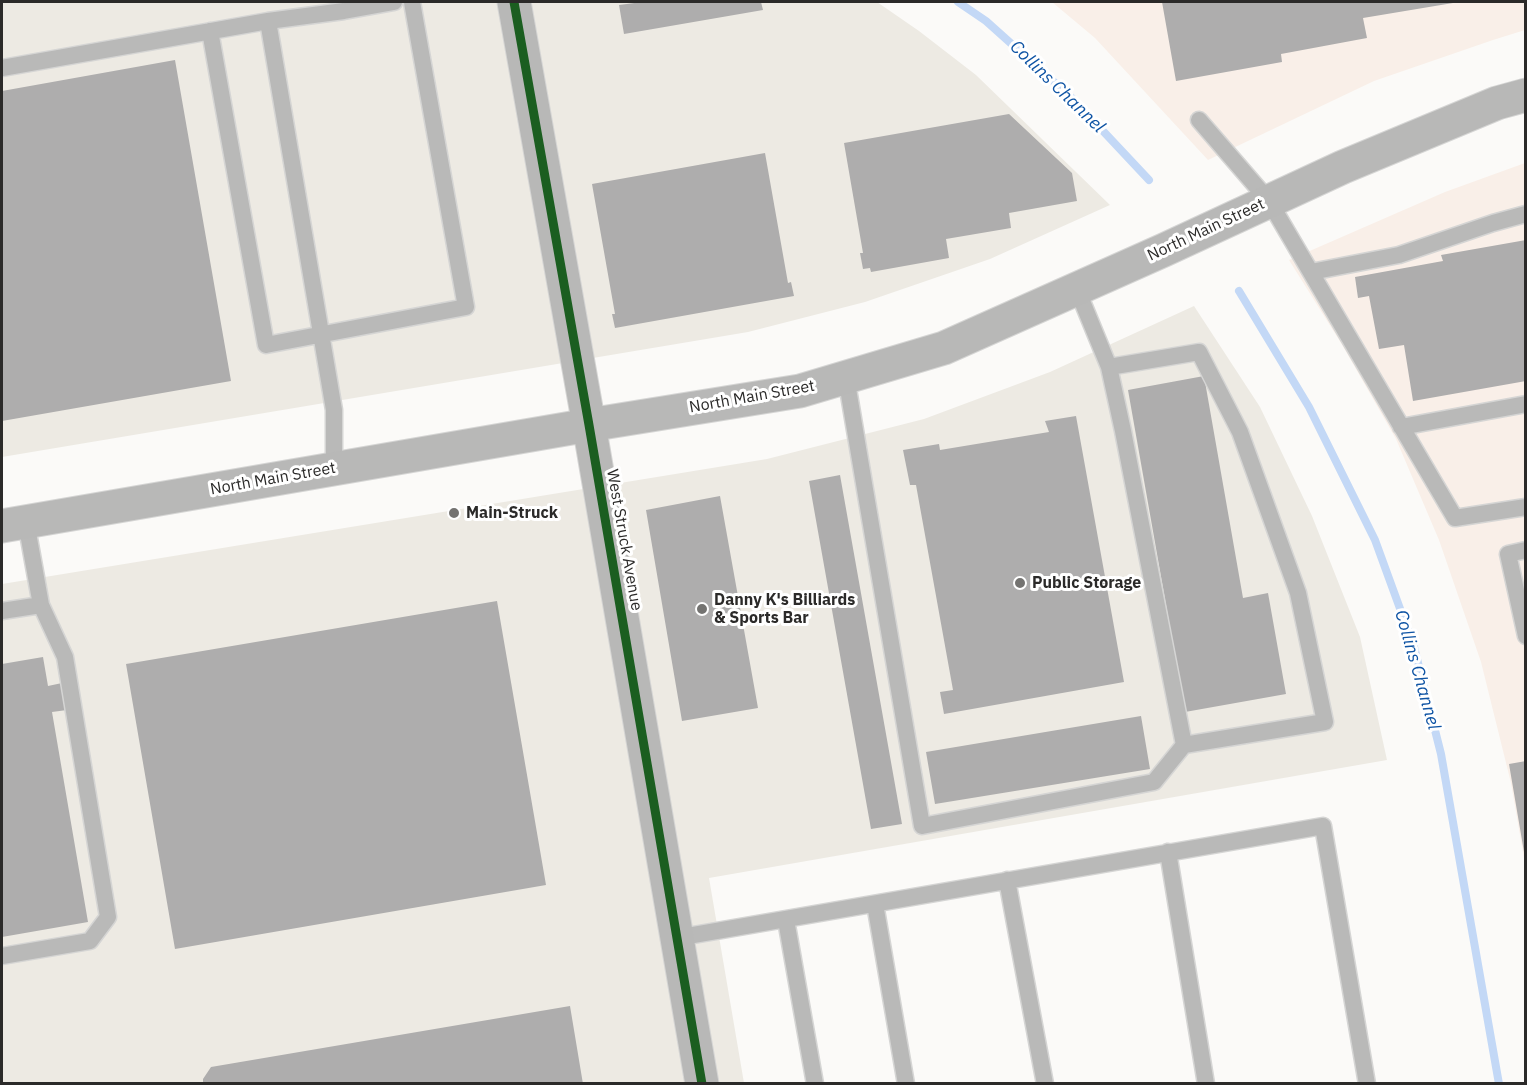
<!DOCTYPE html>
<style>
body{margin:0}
#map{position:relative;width:1527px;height:1085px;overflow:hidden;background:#fbfaf8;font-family:"IBM Plex Sans",sans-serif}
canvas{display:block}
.frame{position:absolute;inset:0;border:3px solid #2b2a29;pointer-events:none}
</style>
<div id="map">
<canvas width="1527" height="1085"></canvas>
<div class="frame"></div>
</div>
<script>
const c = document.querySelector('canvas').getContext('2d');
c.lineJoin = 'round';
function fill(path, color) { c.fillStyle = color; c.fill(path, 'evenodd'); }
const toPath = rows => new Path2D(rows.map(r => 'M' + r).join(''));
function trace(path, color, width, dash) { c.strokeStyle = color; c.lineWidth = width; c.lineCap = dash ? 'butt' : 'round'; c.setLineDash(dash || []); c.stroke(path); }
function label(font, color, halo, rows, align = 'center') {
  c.font = font + ' "IBM Plex Sans",sans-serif'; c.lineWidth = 6; c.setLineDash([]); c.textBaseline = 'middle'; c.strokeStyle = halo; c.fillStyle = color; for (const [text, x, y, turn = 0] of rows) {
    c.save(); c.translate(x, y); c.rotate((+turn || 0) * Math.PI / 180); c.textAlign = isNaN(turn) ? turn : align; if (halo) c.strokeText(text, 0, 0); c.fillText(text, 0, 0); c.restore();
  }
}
fill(toPath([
 [2,2,877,2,919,31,976,75,1110,205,990,259,865,302,748,332,2,457],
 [1194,306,1260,407,1312,516,1360,637,1387,760,709,878,744,1083,2,1084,2,584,767,459,924,419,1050,372]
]), '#edeae3');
fill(toPath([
 [1052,2,1525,2,1525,30,1493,40,1374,81,1208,160,1095,38],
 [1525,163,1525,864,1511,783,1481,662,1439,540,1396,439,1341,343,1289,260,1445,192]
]), '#f9efe8');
trace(toPath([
 [958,2,986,21,1073,99,1149,180],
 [1239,291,1309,407,1375,540,1414,647,1441,754,1499,1084]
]), '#c3d8f6', 8);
fill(toPath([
 [642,2,761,2,763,10,624,34,619,5],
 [1162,2,1453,2,1453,3,1363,18,1367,38,1281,54,1282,62,1176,81],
 [175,60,231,381,2,421,2,91],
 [1009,114,1072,173,1077,201,1009,213,1011,228,946,239,949,258,871,272,870,268,863,269,860,253,863,253,844,143],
 [765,153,788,283,791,282,794,296,615,328,612,314,615,314,592,184],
 [1526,240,1526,381,1413,401,1404,345,1379,349,1369,296,1358,298,1355,277,1443,261,1441,255],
 [1204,376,1243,598,1268,593,1286,694,1185,712,1128,390],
 [1076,416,1124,682,944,714,940,692,953,690,916,485,910,485,903,450,939,444,940,450,1049,432,1045,421],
 [840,475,902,824,871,829,809,481],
 [720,496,758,708,682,721,646,510],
 [497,601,546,885,175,949,126,664],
 [43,657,48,686,62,683,67,710,52,712,88,922,2,937,2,664],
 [1141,716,1150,769,935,804,926,752],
 [1526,761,1526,852,1524,852,1509,764],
 [570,1006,583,1084,203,1084,203,1079,211,1067]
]), '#aeadad');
const lane = toPath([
 [210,31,266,345,466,307,412,2],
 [2,68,268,21],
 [1199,120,1269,201,1455,518,1526,507],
 [1311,272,1399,255,1493,223,1526,214],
 [1077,289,1109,367,1199,352,1240,432,1298,593,1325,722,1184,745,1123,431,1109,367],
 [846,377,922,826,1154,782,1184,745],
 [1401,427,1526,404],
 [334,469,334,410,268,21,344,11,394,2],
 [1526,550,1508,554,1526,636],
 [2,611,41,605,26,522],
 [1168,852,1206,1084],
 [1007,880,1045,1084],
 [875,904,906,1084],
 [786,920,815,1084],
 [676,938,1323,826,1367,1084],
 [2,956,90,941,108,917,65,657,41,605]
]);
const secondary = toPath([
 [514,2,589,425,702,1084],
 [2,526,589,425,800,391,944,348,1164,250,1343,167,1497,103,1526,95]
]);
trace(lane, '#d5d5d4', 19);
trace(secondary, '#d5d5d4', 35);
trace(lane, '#b9b9b8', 16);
trace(secondary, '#b8b8b7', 33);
trace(toPath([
 [514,2,589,425,702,1084]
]), '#1b5e20', 9);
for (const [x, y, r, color] of [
 [454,513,6,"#747371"],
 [1020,583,6,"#747371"],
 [702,609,6,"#747371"]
]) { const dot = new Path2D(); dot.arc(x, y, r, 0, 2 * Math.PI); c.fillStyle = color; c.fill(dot); trace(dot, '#fff', 2); }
label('16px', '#2b2a29', '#fff', [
 ["North Main Street",1206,230,-25],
 ["North Main Street",752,397,-10],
 ["North Main Street",273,479,-10],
 ["West Struck Avenue",624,540,80]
]);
label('bold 16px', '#2b2a29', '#fff', [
 ["Main-Struck",466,513],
 ["Public Storage",1032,583],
 ["Danny K's Billiards",714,600],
 ["& Sports Bar",714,618]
], 'left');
label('italic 18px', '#0f54a4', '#fff', [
 ["Collins Channel",1057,87,44],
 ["Collins Channel",1417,670,74]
]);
</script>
